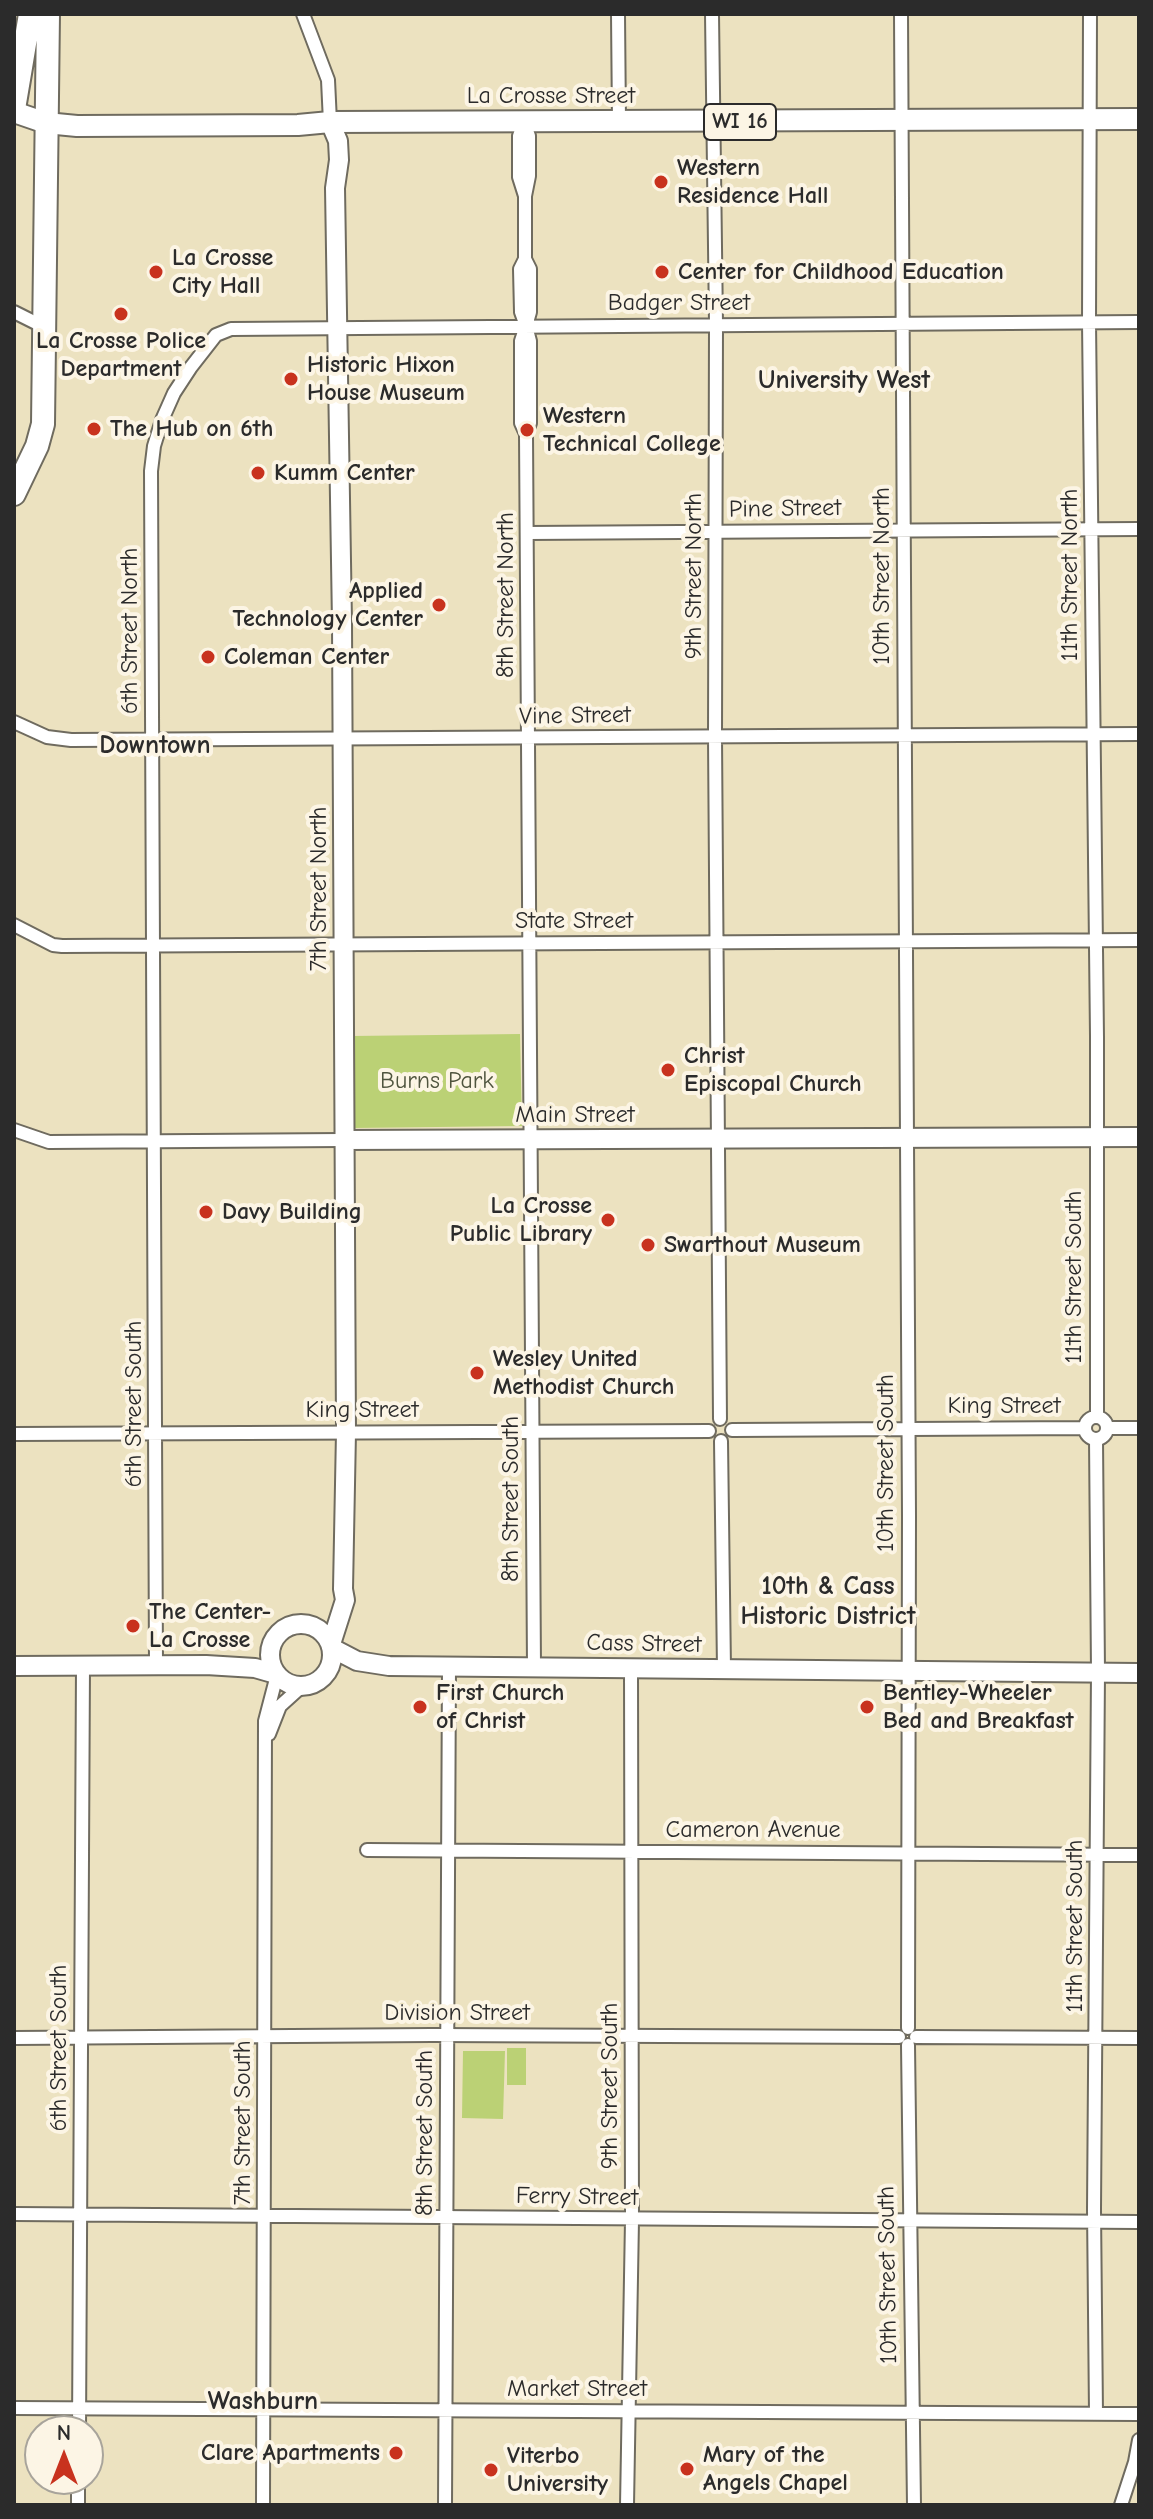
<!DOCTYPE html>
<style>
body{margin:0}
#map{position:relative;width:1153px;height:2519px;overflow:hidden;background:#ece2c0;font-family:"Comic Neue",sans-serif}
canvas{display:block}
.frame{position:absolute;inset:0;border:16px solid #2b2b2b;pointer-events:none}
.north{position:absolute;left:24px;top:2415px;width:80px;height:80px;box-sizing:border-box;background:#fcf5e5;border:2px solid #a8a49b;border-radius:50%;rotate:0deg;font-size:22px;font-weight:700;line-height:32px;text-align:center;color:#2b2b2b}
.north::after{content:'';display:block;margin:auto;width:28px;height:36px;background:#c8321e;clip-path:polygon(50% 0,100% 100%,50% 72%,0 100%)}
</style>
<div id="map">
<canvas width="1153" height="2519"></canvas>
<div class="frame"></div>
<div class="north">N</div>
</div>
<script>
const c = document.querySelector('canvas').getContext('2d');
c.lineJoin = 'round';
function fill(path, color) { c.fillStyle = color; c.fill(path, 'evenodd'); }
const toPath = rows => new Path2D(rows.map(r => 'M' + r).join(''));
function trace(path, color, width, dash) { c.strokeStyle = color; c.lineWidth = width; c.lineCap = dash ? 'butt' : 'round'; c.setLineDash(dash || []); c.stroke(path); }
function label(font, color, halo, rows, align = 'center') {
  c.font = font + ' "Comic Neue",sans-serif'; c.lineWidth = 8; c.setLineDash([]); c.textBaseline = 'middle'; c.strokeStyle = halo; c.fillStyle = color; for (const [text, x, y, turn = 0] of rows) {
    c.save(); c.translate(x, y); c.rotate((+turn || 0) * Math.PI / 180); c.textAlign = isNaN(turn) ? turn : align; if (halo) c.strokeText(text, 0, 0); c.fillText(text, 0, 0); c.restore();
  }
}
fill(toPath([
 [520,1034,522,1126,353,1128,352,1036],
 [507,2048,526,2048,526,2085,507,2085],
 [463,2051,505,2051,503,2119,462,2118]
]), '#bbd175');
const street = toPath([
 [303,14,328,80,330,122],
 [618,14,619,122],
 [712,14,716,324,715,737,720,1419],
 [901,14,909,1516,908,2028],
 [1090,14,1089,322,1097,1036,1097,1417],
 [524,122,529,136,529,176,525,196,519,177,519,136,524,122],
 [525,196,525,259,520,269,521,312,526,326,530,312,530,269,525,259],
 [14,312,44,327],
 [526,326,530,341,530,423,526,434,521,423,521,341,526,326],
 [526,434,534,1666],
 [528,533,1139,529],
 [14,722,47,737,71,740,1139,734],
 [14,925,53,945,62,946,1139,940],
 [14,1130,49,1142,343,1140],
 '1085 1428a11 11 0 1 1 22 0a11 11 0 1 1-22 0Z',
 [1107,1428,1139,1428],
 [732,1430,1085,1428],
 [14,1434,709,1431],
 [1096,1439,1098,1672,1094,2209,1096,2414],
 [721,1441,724,1669],
 [156,1666,151,471,154,446,162,420,174,393,191,367,216,335,231,329,1139,322],
 [269,1734,280,1706,301,1687],
 [367,1850,1139,1855],
 [916,2037,1139,2038],
 [14,2038,432,2035,899,2037],
 [908,2045,914,2505],
 [14,2214,1139,2222],
 [14,2408,1139,2414],
 [79,2431,83,1666],
 [78,2505,78,2479],
 [263,2505,265,1721,277,1675],
 [445,2505,449,1666],
 [627,2505,632,2220,631,1667],
 [1121,2505,1135,2462,1139,2440]
]);
const secondary = toPath([
 [330,122,338,141,339,160,335,188,342,623,346,1432,343,1589,345,1600,331,1644],
 [343,1140,1139,1137],
 '270 1655a31 31 0 1 1 62 0a31 31 0 1 1-62 0Z',
 [332,1648,357,1661,389,1666,1139,1673],
 [14,1666,206,1665,255,1668,276,1674]
]);
const primary = toPath([
 [14,112,46,123,77,126,298,125,330,122,1139,119]
]);
const highway = toPath([
 [14,109,30,14],
 [14,494,37,446,43,424,48,14]
]);
trace(street, '#6f6b5f', 16);
trace(secondary, '#6f6b5f', 22);
trace(primary, '#6f6b5f', 24);
trace(highway, '#6f6b5f', 26);
trace(street, '#fff', 12);
trace(secondary, '#fff', 18);
trace(primary, '#fff', 20);
trace(highway, '#fff', 22);
for (const [x, y, r, color] of [
 [661,182,8,"#c8321e"],
 [156,272,8,"#c8321e"],
 [662,272,8,"#c8321e"],
 [121,314,8,"#c8321e"],
 [291,379,8,"#c8321e"],
 [94,429,8,"#c8321e"],
 [527,430,8,"#c8321e"],
 [258,473,8,"#c8321e"],
 [439,605,8,"#c8321e"],
 [208,657,8,"#c8321e"],
 [668,1070,8,"#c8321e"],
 [206,1212,8,"#c8321e"],
 [608,1220,8,"#c8321e"],
 [648,1245,8,"#c8321e"],
 [477,1373,8,"#c8321e"],
 [133,1626,8,"#c8321e"],
 [420,1707,8,"#c8321e"],
 [867,1707,8,"#c8321e"],
 [396,2453,8,"#c8321e"],
 [687,2469,8,"#c8321e"],
 [491,2470,8,"#c8321e"]
]) { const dot = new Path2D(); dot.arc(x, y, r, 0, 2 * Math.PI); c.fillStyle = color; c.fill(dot); trace(dot, '#fcf5e5', 3); }
for (const [x, y, w] of [
 [740,122,72]
]) { const box = new Path2D(); box.roundRect(x - w / 2, y - 18, w, 36, 6); c.fillStyle = '#fcf5e5'; c.fill(box); trace(box, '#2b2b2b', 2); }
label('bold 22px', '#2b2b2b', null, [
 ["WI 16",740,122]
]);
label('24px', '#2b2b2b', '#fcf5e5', [
 ["La Crosse Street",551,96],
 ["Badger Street",679,303],
 ["Pine Street",785,509,-1],
 ["11th Street North",1070,575,-90],
 ["9th Street North",694,576,-90],
 ["10th Street North",882,576,-90],
 ["8th Street North",506,595,-90],
 ["6th Street North",130,631,-90],
 ["Vine Street",575,716,-1],
 ["7th Street North",319,889,-90],
 ["State Street",574,921],
 ["Main Street",575,1115],
 ["11th Street South",1074,1277,-90],
 ["6th Street South",134,1404,-90],
 ["King Street",1004,1406],
 ["King Street",362,1410],
 ["10th Street South",886,1463,-90],
 ["8th Street South",511,1499,-90],
 ["Cass Street",644,1644,1],
 ["Cameron Avenue",753,1830],
 ["11th Street South",1075,1926,-90],
 ["Division Street",457,2013],
 ["6th Street South",59,2048,-90],
 ["9th Street South",610,2086,-90],
 ["7th Street South",243,2123,-90],
 ["8th Street South",425,2133,-90],
 ["Ferry Street",577,2197,1],
 ["10th Street South",888,2275,-91],
 ["Market Street",577,2389]
]);
label('bold 24px', '#2b2b2b', '#fcf5e5', [
 ["Western",677,168],
 ["Residence Hall",677,196],
 ["La Crosse",172,258],
 ["City Hall",172,286],
 ["Center for Childhood Education",678,272],
 ["La Crosse Police",121,341,"center"],
 ["Department",121,369,"center"],
 ["Historic Hixon",307,365],
 ["House Museum",307,393],
 ["Western",543,416],
 ["Technical College",543,444],
 ["The Hub on 6th",110,429],
 ["Kumm Center",274,473],
 ["Applied",423,591,"right"],
 ["Technology Center",423,619,"right"],
 ["Coleman Center",224,657],
 ["Christ",684,1056],
 ["Episcopal Church",684,1084],
 ["La Crosse",592,1206,"right"],
 ["Public Library",592,1234,"right"],
 ["Davy Building",222,1212],
 ["Swarthout Museum",664,1245],
 ["Wesley United",493,1359],
 ["Methodist Church",493,1387],
 ["The Center-",149,1612],
 ["La Crosse",149,1640],
 ["First Church",436,1693],
 ["of Christ",436,1721],
 ["Bentley-Wheeler",883,1693],
 ["Bed and Breakfast",883,1721],
 ["Clare Apartments",380,2453,"right"],
 ["Mary of the",703,2455],
 ["Angels Chapel",703,2483],
 ["Viterbo",507,2456],
 ["University",507,2484]
], 'left');
label('24px', '#4f543e', '#fcf5e5', [
 ["Burns Park",437,1081]
]);
label('bold 26px', '#2b2b2b', '#fcf5e5', [
 ["University West",844,381],
 ["Downtown",155,746],
 ["10th & Cass",828,1587],
 ["Historic District",828,1617],
 ["Washburn",263,2402]
]);
</script>
